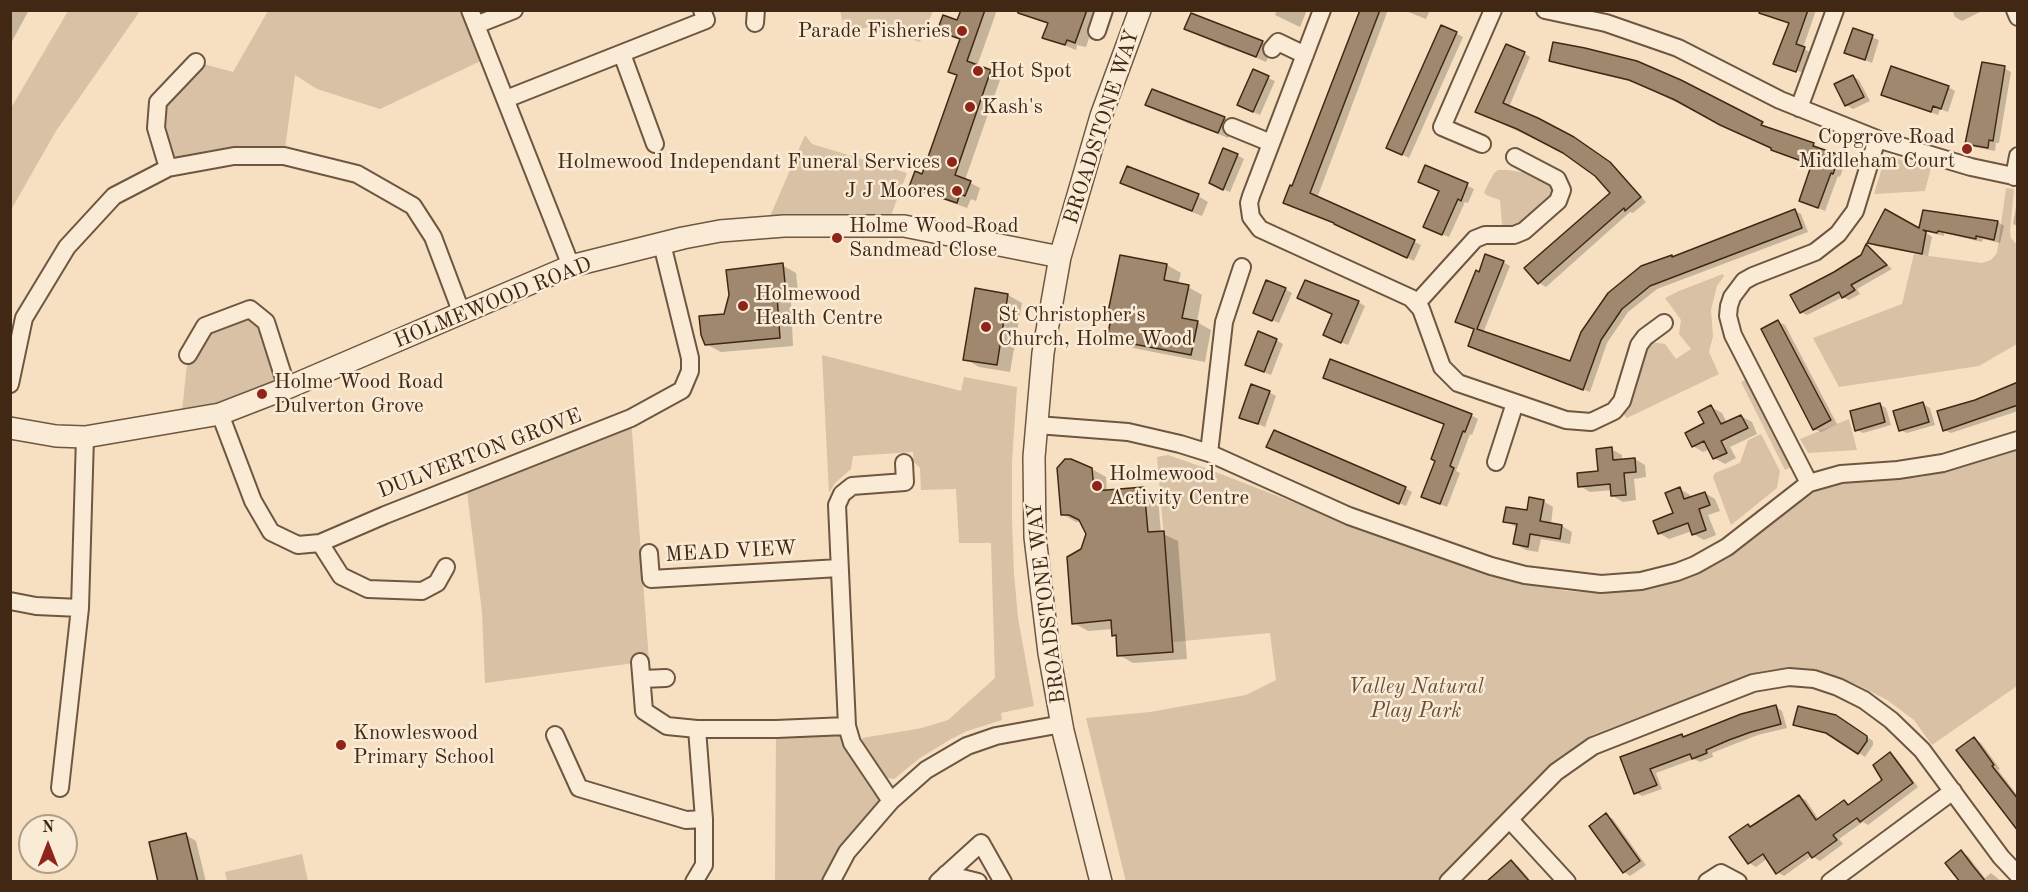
<!DOCTYPE html>
<style>
body{margin:0}
#map{position:relative;width:2028px;height:892px;overflow:hidden;background:#f7e0c1;font-family:"Old Standard TT",serif}
canvas{display:block}
.frame{position:absolute;inset:0;border:12px solid #402815;pointer-events:none}
.north{position:absolute;left:18px;top:814px;width:60px;height:60px;box-sizing:border-box;background:#faebd7;border:2px solid #b09d89;border-radius:50%;rotate:0deg;font-size:16px;font-weight:700;line-height:24px;text-align:center;color:#402815}
.north::after{content:'';display:block;margin:auto;width:21px;height:27px;background:#8f2418;clip-path:polygon(50% 0,100% 100%,50% 72%,0 100%)}
</style>
<div id="map">
<canvas width="2028" height="892"></canvas>
<div class="frame"></div>
<div class="north">N</div>
</div>
<script>
const c = document.querySelector('canvas').getContext('2d');
c.lineJoin = 'round';
function fill(path, color) { c.fillStyle = color; c.fill(path, 'evenodd'); }
const toPath = rows => new Path2D(rows.map(r => 'M' + r).join(''));
function trace(path, color, width, dash) { c.strokeStyle = color; c.lineWidth = width; c.lineCap = dash ? 'butt' : 'round'; c.setLineDash(dash || []); c.stroke(path); }
function label(font, color, halo, rows, align = 'center') {
  c.font = font + ' "Old Standard TT",serif'; c.lineWidth = 5; c.setLineDash([]); c.textBaseline = 'middle'; c.strokeStyle = halo; c.fillStyle = color; for (const [text, x, y, turn = 0] of rows) {
    c.save(); c.translate(x, y); c.rotate((+turn || 0) * Math.PI / 180); c.textAlign = isNaN(turn) ? turn : align; if (halo) c.strokeText(text, 0, 0); c.fillText(text, 0, 0); c.restore();
  }
}
fill(toPath([
 [68,11,140,11,56,131,11,210,11,108],
 [268,11,470,11,489,57,380,109,317,89,295,75,284,156,168,168,158,102,196,62,233,72],
 [840,11,840,10,933,11,920,42,868,27,845,34],
 [805,135,812,144,907,173,887,226,765,228],
 [1891,157,1931,168,1925,191,1874,194,1884,161],
 [1498,170,1508,170,1527,173,1548,183,1553,189,1550,198,1515,226,1509,229,1505,228,1502,224,1500,200,1486,195,1484,192,1494,173],
 [2006,188,2014,189,2010,231,2011,238,2017,245,2017,344,1979,366,1839,387,1813,338,1902,304,1914,254,1982,263,1991,260,1997,253],
 [1723,274,1724,276,1717,286,1711,310,1713,336,1709,352,1719,374,1627,418,1622,413,1630,400,1644,360,1643,353,1651,342,1665,344,1676,359,1691,349,1679,334,1681,320,1665,298,1679,291],
 [250,309,266,322,287,388,181,420,188,355,205,326],
 [822,355,961,391,964,377,1017,387,1012,462,1012,522,1014,573,1018,618,1034,706,1001,713,1002,720,967,731,951,739,920,758,894,779,886,778,878,769,865,749,862,738,922,728,948,720,995,678,991,543,959,543,956,489,921,490,920,468,914,462,913,452,853,456,851,469,835,483,829,493],
 [1747,379,1791,467,1785,470,1741,382],
 [631,418,649,661,485,683,482,612,466,484],
 [1849,419,1857,450,1808,453,1800,439],
 [1761,434,1780,471,1777,488,1731,525,1713,477,1715,473,1740,463,1748,440],
 [2017,449,2017,686,1932,745,1914,720,1887,700,1856,684,1822,673,1796,669,1769,670,1746,676,1592,735,1561,756,1436,881,1126,882,1086,718,1150,712,1246,695,1276,680,1270,633,1173,642,1157,457,1168,455,1208,469,1426,554,1512,579,1566,591,1597,593,1624,592,1650,588,1681,579,1710,567,1731,555,1807,495,1826,486,1855,481,1922,477],
 [847,726,891,801,831,881,775,882,776,729],
 [302,854,308,881,227,881,225,872]
]), '#d8c1a4');
fill(toPath([
 [10,10,29,10,10,45],
 [962,10,997,10,977,66,1001,77,965,180,980,188,976,201,971,199,967,208,921,192,911,186,923,176,958,76,950,71,961,40,939,31,958,22],
 [1009,10,1099,10,1086,47,1077,45,1076,50,1044,37,1049,24],
 [1277,10,1307,10,1300,27,1275,15],
 [1361,10,1388,10,1317,198,1421,245,1414,261,1336,223,1285,203,1293,188],
 [1403,10,1430,10,1426,19],
 [1788,10,1816,10,1803,48,1811,53,1804,73,1780,65,1790,23],
 [1952,10,1982,10,1982,11,1962,21,1955,17],
 [1186,29,1262,42,1272,48,1266,62,1231,47,1230,49],
 [1854,30,1879,40,1872,63,1846,52],
 [1456,33,1463,37,1409,158,1395,151],
 [1554,44,1762,124,1768,127,1768,129,1813,144,1846,160,1840,177,1838,176,1825,211,1801,201,1813,166,1808,163,1779,153,1637,83,1558,64,1551,60],
 [1524,53,1530,57,1509,107,1581,142,1616,168,1646,202,1633,213,1630,212,1546,287,1539,283,1612,193,1596,174,1567,154,1483,115],
 [2004,68,2011,72,1999,143,1996,143,1995,151,1973,147,1967,143],
 [1853,76,1859,80,1870,101,1853,109,1846,105],
 [1268,78,1275,81,1260,115,1246,109],
 [1948,87,1955,91,1948,112,1940,109,1938,115,1882,94],
 [1147,105,1224,118,1234,124,1228,138,1194,124,1192,125],
 [1237,155,1244,159,1230,192,1217,187],
 [1426,167,1474,189,1468,203,1465,202,1449,237,1432,230,1441,191],
 [1122,182,1198,196,1208,202,1202,216,1132,188],
 [2016,207,2018,207,2018,226,2013,224],
 [1795,211,1801,214,1808,232,1657,289,1628,312,1607,343,1590,392,1476,350,1470,346,1476,330,1456,321,1480,274,1503,262,1510,266,1483,333,1571,363,1583,333,1672,256,1674,258],
 [1925,211,1998,222,2004,226,2000,243,1983,239,1982,242,1944,233,1944,236,1924,231,1932,237,1928,256,1875,246,1869,242,1920,230],
 [1867,246,1892,269,1857,289,1860,294,1849,300,1843,297,1807,315,1801,312,1834,274,1862,256],
 [782,265,796,273,799,301,791,302,793,346,721,352,706,344,725,315],
 [1167,265,1181,273,1178,285,1188,287,1202,295,1197,322,1211,330,1205,362,1123,346,1109,338],
 [1285,289,1292,293,1279,323,1262,316],
 [1008,295,1022,303,1010,372,979,367,965,359],
 [1358,302,1365,306,1348,345,1331,338],
 [1778,322,1785,325,1837,424,1821,432,1814,429],
 [1276,340,1283,344,1271,375,1253,368],
 [1325,378,1471,415,1478,419,1472,435,1470,434,1456,471,1460,473,1447,507,1430,500,1445,424],
 [2018,383,2018,411,1951,433,1944,430,2002,391],
 [1269,392,1276,396,1265,427,1241,417],
 [1879,404,1886,408,1891,425,1863,433,1857,430],
 [1923,404,1930,408,1935,425,1907,433,1900,430],
 [1711,407,1722,413,1727,423,1741,416,1752,422,1757,434,1730,447,1736,458,1725,464,1714,458,1710,449,1703,452,1693,446,1706,424],
 [1611,449,1622,455,1622,460,1635,459,1645,465,1646,477,1634,479,1636,500,1623,502,1613,496,1612,490,1590,492,1580,486,1600,472],
 [1275,450,1405,488,1412,492,1406,506],
 [1092,469,1106,477,1107,492,1144,489,1158,497,1161,533,1178,541,1187,659,1133,663,1119,655,1117,637,1114,635,1113,629,1088,631,1074,623,1082,550,1087,540,1086,528,1082,522,1076,522,1062,514],
 [1680,489,1690,495,1691,498,1705,493,1715,499,1720,511,1708,515,1716,535,1704,540,1693,534,1692,531,1669,539,1659,533,1675,514],
 [1543,501,1553,507,1551,524,1562,526,1572,532,1570,544,1541,539,1538,552,1526,550,1515,544,1518,528,1505,521,1528,512],
 [1776,707,1782,711,1787,728,1758,735,1737,743,1712,753,1713,757,1700,762,1694,759,1656,773,1662,789,1642,796,1635,792,1622,758,1682,735,1686,738],
 [1843,720,1873,741,1873,745,1865,757,1832,735,1802,728,1795,724],
 [1974,739,1981,743,2000,769,1998,770,2018,796,2018,828],
 [1890,754,1896,758,1918,787,1868,825,1863,822,1839,839,1843,844,1820,861,1812,856,1784,876,1777,872,1768,858,1756,867,1749,863,1751,828,1799,797,1806,800,1819,820,1844,802,1850,805,1884,780],
 [1606,815,1613,819,1646,865,1630,876,1624,872],
 [186,835,196,841,206,882,155,882,160,880],
 [1961,852,1968,856,1985,878,1991,873,2002,882,1961,882],
 [1511,862,1518,866,1532,882,1489,882]
]), '#0003');
const building = toPath([
 [961,10,985,10,967,61,991,70,955,175,971,181,965,196,960,194,957,203,909,187,915,171,922,174,957,75,948,72,960,39,937,31,943,15,957,20,961,10],
 [1018,10,1087,10,1075,43,1067,40,1065,45,1042,38,1048,23,1018,13,1018,10],
 [1360,10,1380,10,1310,193,1415,240,1407,258,1334,224,1334,223,1283,203,1290,185,1292,186,1360,10],
 [1760,10,1808,10,1796,44,1805,47,1796,72,1773,64,1789,23,1759,13,1760,10],
 [1191,13,1263,41,1256,57,1184,29,1191,13],
 [1441,25,1457,32,1402,155,1386,148,1441,25],
 [1853,28,1873,35,1865,60,1844,53,1853,28],
 [1553,42,1585,48,1637,61,1681,80,1763,122,1761,125,1814,143,1813,146,1840,155,1833,174,1831,173,1818,208,1799,201,1811,166,1806,164,1807,163,1771,150,1771,148,1720,125,1675,100,1629,80,1549,61,1553,42],
 [1506,44,1525,52,1503,103,1538,118,1574,137,1610,162,1641,197,1625,211,1624,208,1538,284,1524,268,1610,193,1595,176,1563,153,1517,129,1475,112,1506,44],
 [1982,62,2005,66,1993,141,1989,140,1988,148,1965,144,1982,62],
 [1891,66,1949,86,1941,109,1933,106,1931,112,1881,95,1891,66],
 [1253,69,1269,76,1253,112,1237,105,1253,69],
 [1853,75,1864,97,1845,106,1834,84,1853,75],
 [1152,89,1225,117,1218,133,1145,105,1152,89],
 [1223,148,1238,154,1223,190,1209,183,1223,148],
 [1425,165,1468,183,1461,201,1458,199,1442,235,1423,227,1439,191,1418,182,1425,165],
 [1127,166,1199,194,1192,211,1120,183,1127,166],
 [1795,209,1802,228,1650,286,1622,309,1601,340,1583,390,1468,346,1474,329,1455,322,1476,270,1479,272,1485,254,1504,261,1477,329,1570,361,1581,332,1608,293,1641,266,1672,255,1672,257,1795,209],
 [1885,209,1919,228,1923,210,1998,221,1994,240,1976,236,1976,239,1938,231,1937,233,1923,230,1926,232,1922,254,1867,243,1885,209],
 [1866,244,1887,265,1851,285,1855,290,1842,298,1839,292,1800,313,1790,295,1834,272,1861,255,1866,244],
 [1120,255,1167,264,1164,280,1189,285,1182,318,1198,321,1191,355,1107,339,1112,313,1108,312,1120,255],
 [783,263,786,293,777,295,780,338,705,345,701,335,699,316,724,314,729,295,726,270,783,263],
 [1266,280,1286,288,1272,321,1253,313,1266,280],
 [1305,280,1359,301,1341,343,1323,335,1332,314,1297,298,1305,280],
 [975,288,1008,294,997,365,963,360,975,288],
 [1778,320,1831,420,1813,430,1761,329,1778,320],
 [1258,331,1277,339,1264,372,1245,365,1258,331],
 [1330,359,1472,414,1465,432,1463,431,1450,466,1454,468,1440,504,1421,497,1435,461,1431,459,1444,424,1323,378,1330,359],
 [2018,382,2018,405,1943,431,1937,411,1975,400,2018,382],
 [1251,384,1270,391,1258,424,1239,418,1251,384],
 [1923,402,1929,422,1899,431,1893,411,1923,402],
 [1880,403,1885,422,1855,431,1850,411,1880,403],
 [1711,405,1721,424,1741,415,1748,428,1721,441,1727,453,1713,459,1704,441,1692,447,1685,433,1704,423,1698,412,1711,405],
 [1274,430,1406,487,1399,504,1266,447,1274,430],
 [1612,447,1613,460,1635,458,1636,472,1624,473,1626,495,1611,496,1610,484,1578,487,1577,473,1598,471,1596,449,1612,447],
 [1065,459,1071,459,1092,468,1094,491,1144,487,1148,532,1164,531,1173,652,1117,656,1116,635,1112,636,1111,620,1072,624,1067,557,1081,549,1086,534,1079,520,1069,515,1061,515,1057,468,1065,459],
 [1680,487,1684,499,1705,492,1710,505,1699,509,1706,530,1692,535,1688,523,1658,534,1653,521,1673,513,1665,493,1680,487],
 [1529,497,1544,500,1540,521,1562,525,1560,539,1530,534,1528,547,1513,544,1517,524,1503,522,1506,507,1527,510,1529,497],
 [1776,705,1781,724,1751,732,1729,740,1706,750,1707,753,1692,759,1690,754,1650,769,1657,785,1634,794,1620,757,1682,734,1683,737,1741,714,1776,705],
 [1798,706,1836,715,1867,736,1867,741,1858,754,1826,733,1793,725,1798,706],
 [1974,737,1994,765,1992,766,2018,799,2018,831,1956,750,1974,737],
 [1890,752,1913,783,1860,822,1857,818,1833,835,1837,840,1812,858,1808,852,1776,874,1763,854,1748,864,1729,837,1748,824,1750,827,1799,795,1816,820,1844,800,1848,805,1882,780,1873,765,1890,752],
 [1606,813,1640,861,1623,873,1589,826,1606,813],
 [186,833,198,882,158,882,149,842,186,833],
 [1961,850,1973,866,1986,882,1960,882,1945,863,1961,850],
 [1511,860,1530,882,1486,882,1511,860]
]);
fill(building, '#9f886e');
trace(building, '#402815', 1.5);
const minor = toPath([
 [470,10,571,266],
 [1322,10,1251,196,1249,203,1251,217,1260,229,1411,298,1421,309,1442,367,1458,383,1566,420,1591,422,1614,411,1622,401,1639,345,1645,337,1664,323],
 [1545,10,1606,23,1678,48,1780,100,1877,139,1971,167,2018,177],
 [2015,10,2018,17],
 [755,23,756,10],
 [476,25,514,10],
 [1097,31,1104,10],
 [1272,49,1278,42,1305,55],
 [622,54,655,144],
 [506,99,706,20,702,10],
 [1799,108,1835,10],
 [1232,127,1271,143],
 [1482,144,1442,127,1493,10],
 [168,168,156,128,158,102,196,62],
 [2014,177,2018,156],
 [1417,303,1475,239,1485,235,1514,235,1524,231,1558,201,1562,190,1557,179,1515,157],
 [188,355,205,326,250,309,266,322,287,388],
 [10,384,24,318,67,247,114,196,168,168,234,156,284,156,357,174,413,206,433,237,462,314],
 [220,414,253,501,271,532,298,545,320,543,385,515,631,418,682,390,690,371,690,358,662,244],
 [1037,425,1128,432,1180,444,1209,453,1349,516,1491,566,1525,575,1601,584,1641,581,1677,572,1695,565,1727,547,1809,483,1841,474,1898,470,1943,463,2018,440],
 [1209,453,1224,322,1242,267],
 [1496,462,1515,403],
 [1809,483,1733,335,1728,316,1729,306,1732,297,1744,281,1753,276,1815,252,1838,234,1855,211,1877,139],
 [320,543,341,576,368,589,422,591,437,583,446,567],
 [649,553,651,579,839,568],
 [10,601,36,606,80,608,85,437],
 [640,662,644,711,667,726,697,729,776,729,847,726],
 [642,679,666,678],
 [555,735,579,788,686,820,704,819],
 [60,788,80,608],
 [891,801,852,743,847,726,837,505,842,494,852,486,905,482,904,463],
 [1510,820,1567,882],
 [946,874,978,882],
 [694,882,704,865,704,819,697,729],
 [831,882,847,852,891,801,926,770,967,746,996,736,1062,724],
 [938,882,981,843,1003,882],
 [1448,882,1556,772,1593,746,1753,683,1789,677,1814,679,1838,687,1864,700,1891,720,1922,750,2001,857,2018,875],
 [1707,882,1721,873,1738,882],
 [1830,882,1953,791]
]);
const tertiary = toPath([
 [10,428,56,436,85,437,220,414,287,388,571,266,683,238,720,231,784,226,904,226,1060,257],
 [1101,882,1063,731,1049,653,1035,537,1034,457,1043,353,1060,257,1101,116,1140,10]
]);
trace(minor, '#6e5640', 20);
trace(tertiary, '#6e5640', 24);
trace(minor, '#faebd7', 16);
trace(tertiary, '#faebd7', 21);
for (const [x, y, r, color] of [
 [962,31,6,"#8f2418"],
 [978,71,6,"#8f2418"],
 [970,107,6,"#8f2418"],
 [1967,149,6,"#8f2418"],
 [952,162,6,"#8f2418"],
 [957,191,6,"#8f2418"],
 [837,238,6,"#8f2418"],
 [743,306,6,"#8f2418"],
 [986,327,6,"#8f2418"],
 [262,394,6,"#8f2418"],
 [1097,486,6,"#8f2418"],
 [341,745,6,"#8f2418"]
]) { const dot = new Path2D(); dot.arc(x, y, r, 0, 2 * Math.PI); c.fillStyle = color; c.fill(dot); trace(dot, '#faebd7', 2); }
label('21px', '#402815', '#faebd7', [
 ["Parade Fisheries",950,31,"right"],
 ["Hot Spot",990,71],
 ["Kash's",982,107],
 ["Copgrove Road",1955,137,"right"],
 ["Middleham Court",1955,161,"right"],
 ["Holmewood Independant Funeral Services",940,162,"right"],
 ["J J Moores",945,191,"right"],
 ["Holme Wood Road",849,226],
 ["Sandmead Close",849,250],
 ["Holmewood",755,294],
 ["Health Centre",755,318],
 ["St Christopher's",998,315],
 ["Church, Holme Wood",998,339],
 ["Holme Wood Road",274,382],
 ["Dulverton Grove",274,406],
 ["Holmewood",1109,474],
 ["Activity Centre",1109,498],
 ["Knowleswood",353,733],
 ["Primary School",353,757]
], 'left');
label('21px', '#402815', '#faebd7', [
 ["BROADSTONE WAY",1102,127,-72],
 ["HOLMEWOOD ROAD",493,303,-22],
 ["DULVERTON GROVE",480,454,-21],
 ["MEAD VIEW",731,552,-3],
 ["BROADSTONE WAY",1047,603,-97]
]);
label('italic 21px', '#664e39', '#faebd7', [
 ["Valley Natural",1416,687],
 ["Play Park",1416,711]
]);
</script>
